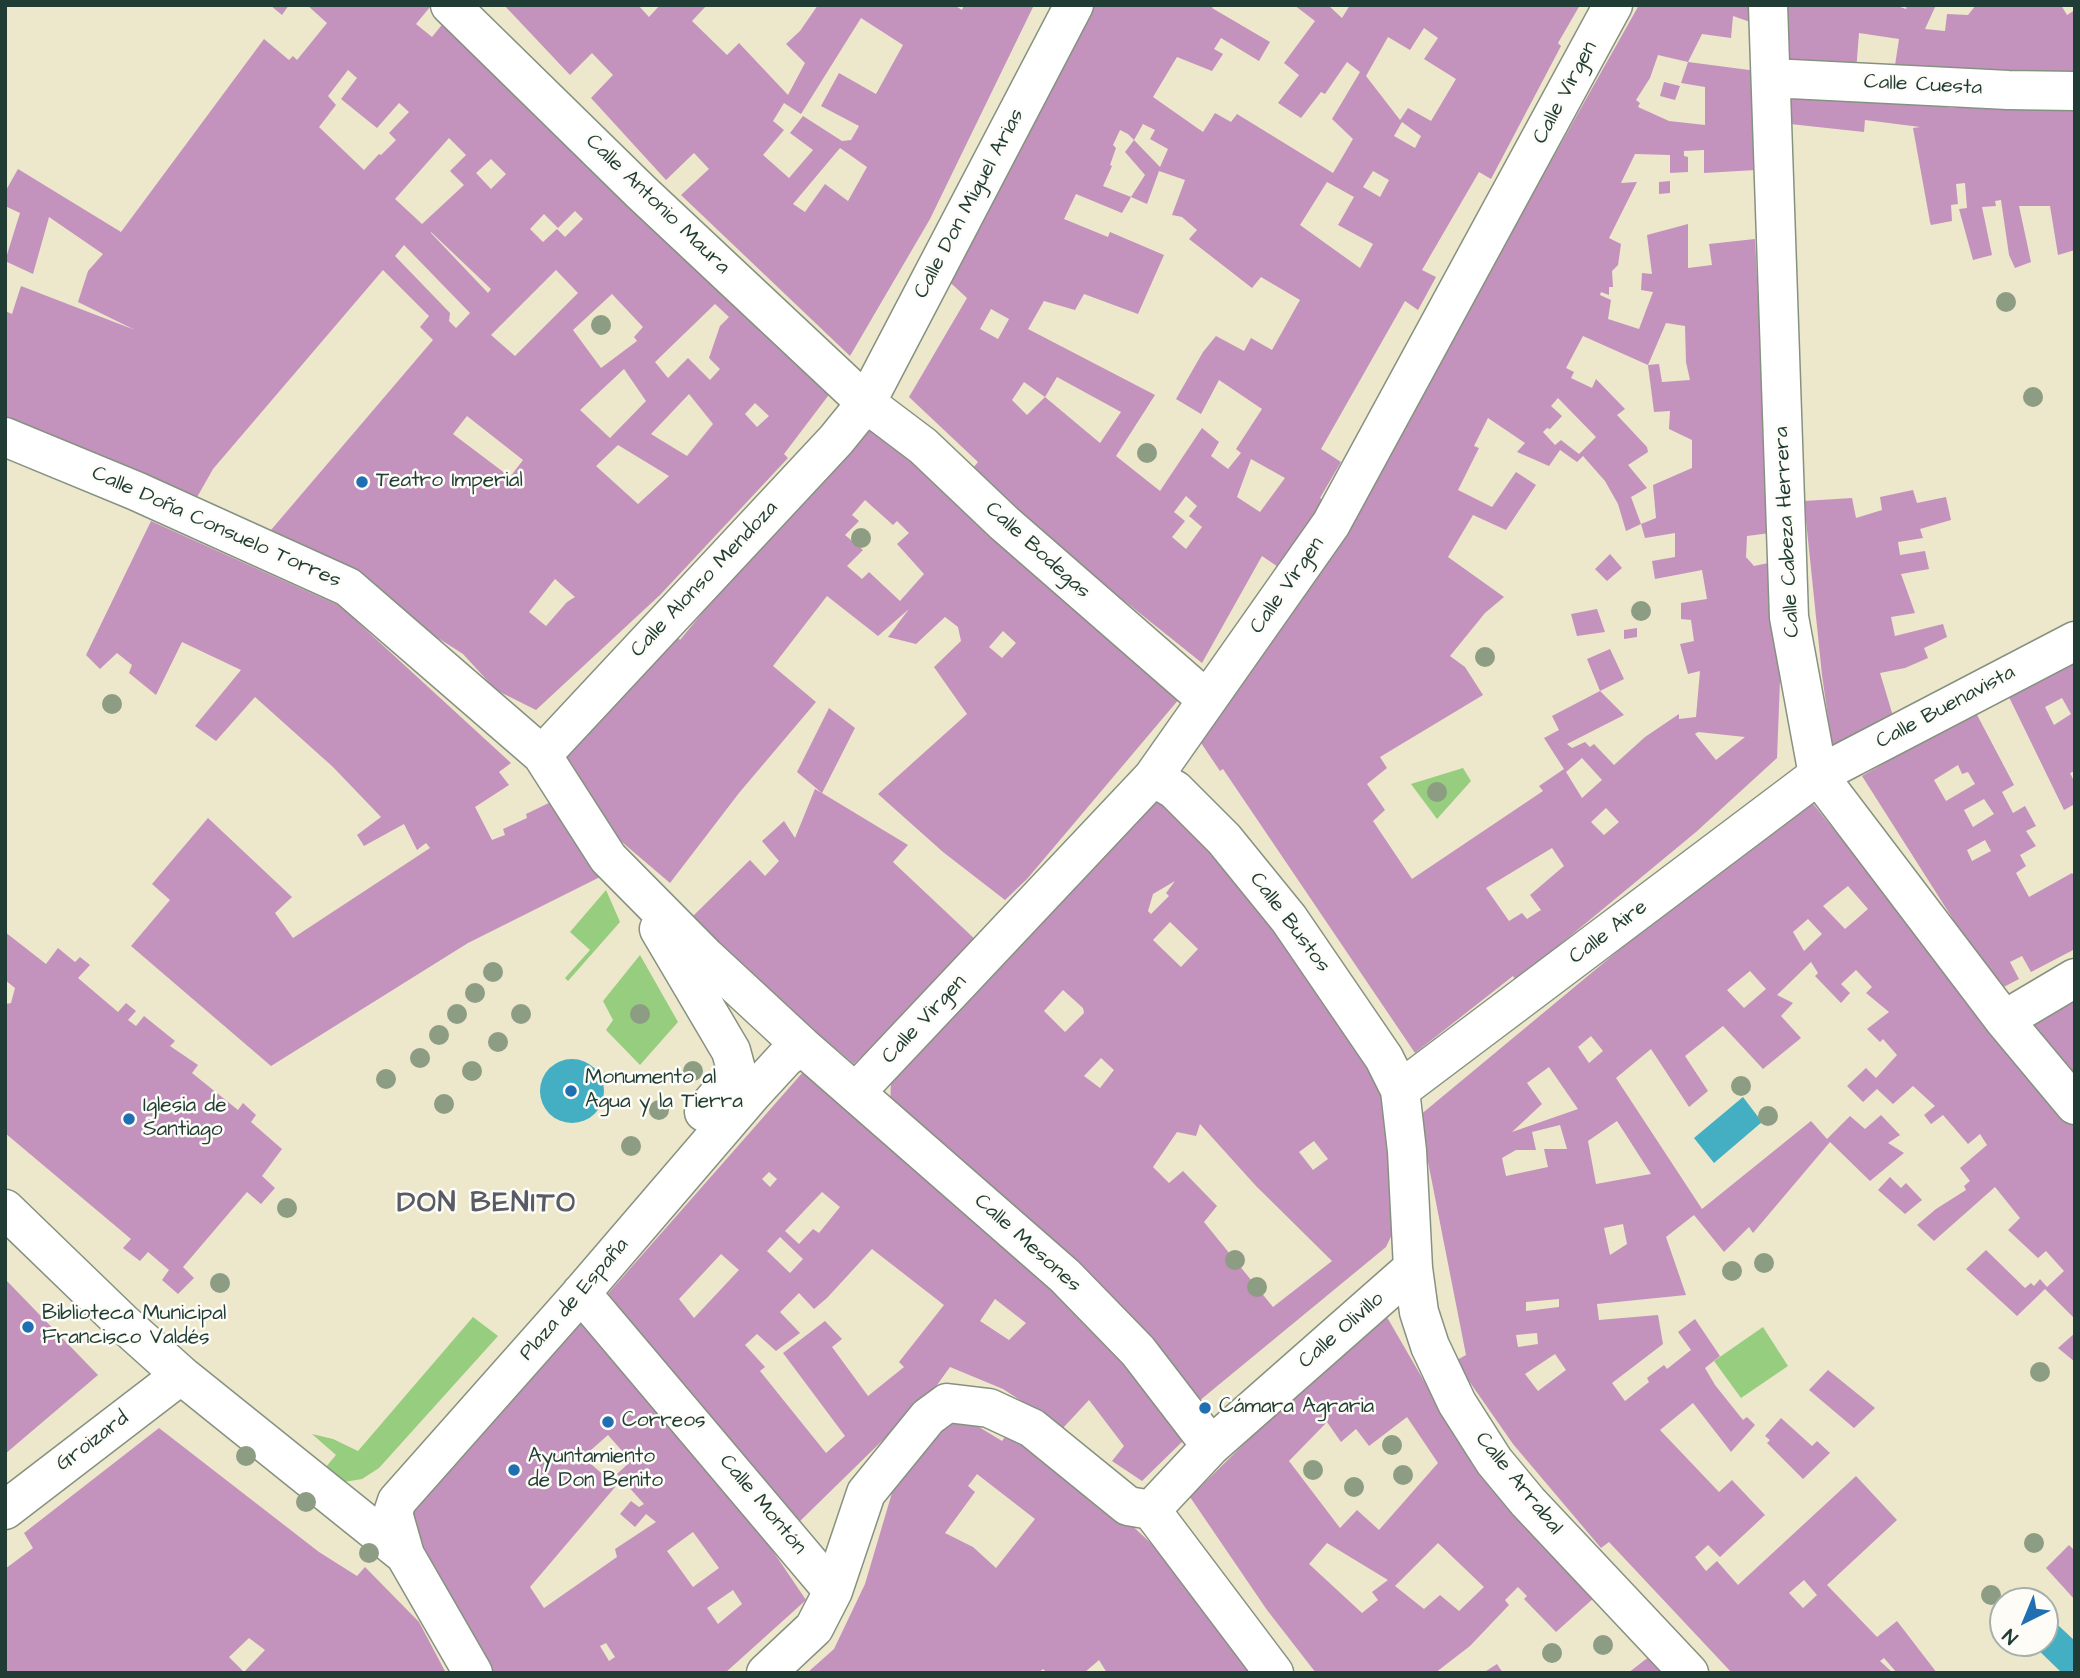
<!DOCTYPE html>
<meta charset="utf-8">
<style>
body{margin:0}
#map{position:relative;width:2080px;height:1678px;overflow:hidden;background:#ede7cc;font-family:"Architects Daughter",sans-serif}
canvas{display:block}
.frame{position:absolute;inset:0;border:7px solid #1f3d34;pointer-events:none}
.north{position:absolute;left:1989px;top:1587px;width:70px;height:70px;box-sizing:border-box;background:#fdfcf7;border:2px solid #a4b0a9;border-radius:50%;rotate:223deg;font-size:19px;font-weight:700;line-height:28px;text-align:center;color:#1f3d34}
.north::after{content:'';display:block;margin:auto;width:24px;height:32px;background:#1f6fb2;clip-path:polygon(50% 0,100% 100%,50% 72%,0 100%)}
</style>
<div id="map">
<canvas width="2080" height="1678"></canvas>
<div class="frame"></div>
<div class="north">N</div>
</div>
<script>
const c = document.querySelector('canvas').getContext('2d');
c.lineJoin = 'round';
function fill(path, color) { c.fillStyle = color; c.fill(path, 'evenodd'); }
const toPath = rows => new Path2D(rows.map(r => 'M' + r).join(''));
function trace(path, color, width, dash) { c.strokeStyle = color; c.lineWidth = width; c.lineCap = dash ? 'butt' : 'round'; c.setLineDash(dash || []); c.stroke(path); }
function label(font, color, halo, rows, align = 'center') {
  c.font = font + ' "Architects Daughter",sans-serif'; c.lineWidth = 5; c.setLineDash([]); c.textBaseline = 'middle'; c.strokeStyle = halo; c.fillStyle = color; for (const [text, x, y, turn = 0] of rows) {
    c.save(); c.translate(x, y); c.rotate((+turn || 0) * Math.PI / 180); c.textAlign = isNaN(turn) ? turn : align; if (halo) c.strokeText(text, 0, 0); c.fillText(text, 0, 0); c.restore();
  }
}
fill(toPath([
 [1463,768,1471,781,1437,819,1411,784],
 [606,890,620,922,568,981,565,978,590,950,570,932],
 [640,955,678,1022,640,1065,606,1030,613,1020,603,1001],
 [473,1317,498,1336,379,1468,362,1479,332,1484,320,1474,336,1455,312,1434,333,1439,358,1451],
 [1763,1327,1788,1366,1741,1398,1714,1361]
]), '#96cd7f');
fill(toPath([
 '540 1091a32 32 0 1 1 64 0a32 32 0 1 1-64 0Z',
 [1743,1097,1762,1122,1714,1163,1694,1138],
 [2045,1613,2075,1641,2075,1668,2070,1673,2062,1673,2031,1643,2045,1643]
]), '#44afc3');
fill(toPath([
 [270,5,289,5,282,15],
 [307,5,428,5,430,7,416,24,432,37,445,21,831,392,784,454,788,458,660,595,536,710,496,690,463,654,391,608,341,563,271,530,433,340,420,327,429,316,383,270,213,469,196,499,5,419,5,311,12,314,21,286,135,330,78,302,88,271,103,254,49,217,33,274,5,261,20,213,5,206,5,192,18,169,121,232,264,39,289,60,293,56,297,60,327,23],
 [348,70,357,78,341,99,377,128,399,103,409,112,389,133,396,140,381,155,379,154,364,170,319,127,336,105,328,96],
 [449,138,466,155,450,171,464,185,422,224,395,199],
 [491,159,506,174,491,189,476,173],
 [575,211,583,219,565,237,557,229,543,242,530,229,544,214,558,228],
 [431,232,491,289,488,293,431,233],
 [404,245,470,313,456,328,449,321,450,313,395,256],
 [556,270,578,293,515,356,491,335],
 [612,294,643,327,634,337,637,341,601,368,573,330],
 [715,304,729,317,720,326,709,358,720,369,710,380,688,358,668,378,655,362],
 [624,369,646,401,610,438,580,410],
 [689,394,713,424,687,456,651,434],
 [755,403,769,416,757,427,745,414],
 [467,416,523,460,510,477,453,434],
 [618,445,669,476,638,504,596,466],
 [555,579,575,597,567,602,546,626,529,612],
 [504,5,638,5,649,17,660,5,707,5,692,21,727,55,739,43,788,95,805,63,786,44,800,31,818,5,954,5,962,10,964,5,1034,5,930,219,850,356,681,195,709,169,694,153,666,180,591,98,613,75,592,53,570,75],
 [861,18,903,45,876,94,839,73,821,106,859,126,851,140,842,141,803,116,790,133,813,150,789,178,763,155,784,130,773,121,784,103,801,114],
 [840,148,867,167,848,201,825,184,805,212,793,204],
 [1087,5,1214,5,1212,8,1270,42,1259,61,1221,38,1214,49,1223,54,1212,71,1177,57,1153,97,1203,132,1215,113,1231,122,1237,114,1333,173,1353,139,1332,119,1360,72,1347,62,1325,94,1321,92,1301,118,1278,103,1299,75,1284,63,1315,21,1294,5,1328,5,1342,18,1350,5,1580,5,1558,43,1561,46,1491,179,1479,172,1422,270,1436,277,1418,310,1405,301,1321,449,1341,462,1320,498,1326,502,1284,571,1262,556,1202,663,1047,539,973,468,978,462,909,397,967,298,941,274],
 [1424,28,1438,38,1424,59,1456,79,1431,121,1408,108,1400,120,1366,76,1388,37,1410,50],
 [1402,122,1421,136,1415,148,1394,136],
 [1143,124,1155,130,1150,139,1168,149,1160,167,1134,140,1125,152,1145,175,1131,197,1147,204,1159,171,1185,180,1172,215,1182,217,1197,230,1189,239,1252,288,1261,277,1300,300,1272,350,1251,338,1244,351,1216,336,1203,352,1176,399,1201,414,1219,380,1262,409,1236,449,1241,453,1228,469,1211,456,1219,442,1202,428,1160,491,1116,456,1155,395,1028,329,1044,301,1075,310,1084,294,1138,314,1164,255,1110,232,1108,237,1064,219,1076,194,1122,213,1131,197,1103,186,1112,166,1110,165,1116,148,1113,145,1120,130,1128,134,1134,140],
 [1373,171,1389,180,1380,197,1363,187],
 [1327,182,1354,197,1338,225,1373,244,1360,268,1300,225],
 [991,309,1009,319,998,339,980,329],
 [1057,377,1121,412,1100,443,1045,397],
 [1024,382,1045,397,1027,415,1012,400],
 [1251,459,1285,478,1260,512,1237,497],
 [1186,496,1197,506,1189,516,1202,527,1186,549,1172,537,1185,521,1174,512],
 [1639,5,1756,5,1756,24,1733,16,1731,38,1702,34,1688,62,1658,55,1650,78,1636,100,1640,103,1638,107,1669,121,1705,125,1705,87,1681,83,1688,62,1757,71,1756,170,1704,173,1704,150,1684,151,1684,156,1688,157,1688,172,1670,173,1670,155,1635,154,1621,183,1637,182,1609,238,1621,244,1618,265,1612,271,1613,287,1609,287,1609,295,1601,292,1600,295,1611,300,1608,319,1639,329,1653,292,1641,290,1642,273,1652,274,1647,235,1688,224,1688,268,1712,265,1709,244,1755,239,1770,533,1747,536,1746,557,1754,566,1773,562,1781,655,1777,758,1696,832,1551,952,1515,979,1513,976,1415,1053,1223,769,1220,771,1197,737,1443,353],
 [1666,323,1685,326,1686,362,1690,380,1662,382,1659,364,1648,365,1654,412,1670,411,1669,429,1692,440,1692,468,1653,485,1656,518,1641,524,1645,538,1675,533,1675,557,1652,561,1655,579,1702,570,1707,599,1681,603,1681,619,1691,620,1694,641,1680,644,1688,674,1700,671,1696,717,1679,719,1679,714,1645,737,1614,765,1594,744,1590,747,1585,742,1572,748,1567,744,1624,715,1600,691,1552,716,1559,730,1544,738,1564,769,1539,786,1543,791,1412,879,1373,821,1385,810,1367,784,1387,768,1380,757,1483,695,1465,667,1450,656,1485,613,1504,597,1448,557,1473,515,1506,530,1536,485,1516,472,1492,507,1458,490,1479,448,1474,446,1488,418,1525,443,1517,452,1549,466,1560,450,1577,462,1583,456,1605,481,1618,504,1626,531,1641,524,1631,497,1647,488,1628,465,1648,452,1647,447,1617,415,1625,409,1596,379,1592,388,1571,378,1574,372,1566,368,1583,336,1648,365],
 [1558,398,1596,437,1579,454,1561,440,1555,445,1543,432,1547,428,1550,429,1562,416,1551,406],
 [1698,732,1745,737,1716,760,1695,734],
 [1582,758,1602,780,1582,798,1566,772],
 [1606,808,1619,822,1604,835,1591,822],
 [1552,848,1564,866,1530,895,1541,910,1527,919,1522,913,1509,921,1486,888],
 [1788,5,1894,5,1906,9,1907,5,1936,5,1925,29,1945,31,1947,14,1968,15,1976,5,2032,5,2034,7,2037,5,2061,5,2067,15,2075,10,2075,75,1894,72,1899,39,1859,33,1856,72,1787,65],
 [1664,82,1680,86,1675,100,1660,96],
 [1791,83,1952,108,2075,105,2075,250,2058,255,2050,206,2019,206,2031,262,2015,268,2009,255,2001,200,1995,201,1996,206,1982,207,1992,255,1973,260,1959,209,1967,208,1965,183,1956,184,1958,204,1951,205,1952,221,1931,225,1930,222,1913,128,1920,127,1865,120,1864,132,1790,124],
 [1670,181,1670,193,1659,194,1659,182],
 [880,418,1185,692,1027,879,1005,900,943,852,878,794,967,714,934,667,961,641,958,627,945,617,916,644,888,637,909,609,878,636,827,596,773,666,816,702,739,793,670,883,616,837,559,766,673,632,680,640,762,540,820,485],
 [865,500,893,525,897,521,909,533,897,544,924,574,900,601,869,572,862,579,847,566,863,550,845,535,859,521,852,515],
 [1003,631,1016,643,1002,658,989,647],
 [1913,490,1917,503,1946,497,1951,520,1920,529,1923,538,1898,542,1900,555,1925,551,1929,569,1901,574,1915,613,1891,617,1895,636,1943,624,1947,637,1924,648,1928,658,1905,668,1880,673,1893,716,1832,746,1822,675,1804,501,1852,498,1856,518,1882,510,1880,497],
 [151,521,340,606,511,763,499,772,509,785,475,807,492,840,505,835,503,829,527,818,526,814,553,801,600,877,468,943,271,1066,131,946,170,900,152,884,208,818,292,897,275,913,293,938,430,848,426,843,417,850,404,824,364,846,357,835,381,817,333,767,255,697,216,741,195,726,241,670,182,642,156,695,129,673,132,665,117,653,100,669,86,655],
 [1610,554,1622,568,1607,581,1595,569],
 [1597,609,1605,632,1577,636,1571,614],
 [1637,628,1637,637,1624,639,1624,630],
 [1610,649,1624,679,1600,691,1587,659],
 [2075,654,2075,771,2070,773,2075,783,2075,804,2064,810,2007,693],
 [2062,698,2071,714,2054,725,2045,707],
 [829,708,855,728,822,793,908,845,893,862,979,943,854,1064,768,991,693,916,750,860,765,876,779,861,762,841,784,821,795,838,815,789,822,793,797,772],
 [1975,711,2014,785,2002,792,2013,813,2025,806,2036,826,2026,831,2036,846,2020,855,2026,866,2016,873,2029,897,2072,873,2075,877,2075,949,2031,972,2022,956,2010,962,2019,979,1998,990,1862,776],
 [1958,765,1962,774,1968,772,1975,784,1946,801,1934,780],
 [1984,799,1994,814,1973,827,1964,810],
 [1985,840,1991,851,1972,861,1967,850],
 [1806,795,2075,1128,2075,1319,2045,1289,2017,1316,1966,1269,1986,1250,2025,1288,2031,1283,2034,1286,2040,1279,2047,1287,2064,1271,2046,1251,2038,1258,2008,1230,2020,1218,1995,1187,1934,1241,1917,1225,1936,1209,1966,1190,1964,1186,1970,1181,1960,1168,1987,1145,1980,1134,1968,1144,1943,1115,1931,1124,1924,1115,1935,1106,1913,1086,1893,1104,1877,1089,1863,1102,1847,1086,1866,1068,1876,1078,1897,1055,1883,1039,1880,1042,1867,1029,1889,1012,1866,993,1872,987,1856,970,1841,984,1850,993,1841,1003,1815,976,1818,973,1811,962,1777,995,1793,1003,1781,1016,1801,1038,1763,1069,1723,1026,1685,1056,1708,1091,1689,1107,1651,1049,1616,1078,1702,1209,1811,1121,1827,1139,1850,1116,1865,1129,1881,1115,1900,1135,1888,1143,1904,1153,1870,1181,1830,1142,1753,1233,1749,1227,1724,1252,1694,1215,1666,1237,1686,1295,1597,1304,1599,1320,1658,1315,1663,1344,1612,1383,1625,1401,1649,1382,1647,1378,1664,1365,1667,1369,1691,1350,1678,1332,1695,1319,1720,1356,1705,1368,1715,1385,1743,1420,1747,1417,1755,1425,1731,1452,1693,1403,1660,1430,1719,1492,1732,1480,1765,1515,1720,1557,1708,1545,1695,1557,1706,1571,1717,1561,1738,1585,1856,1476,1897,1520,1827,1585,1877,1637,1897,1621,1937,1673,1897,1673,1884,1658,1880,1661,1893,1673,1732,1673,1609,1542,1601,1548,1513,1444,1455,1361,1466,1355,1419,1116],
 [1848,886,1868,909,1845,929,1823,906],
 [1808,919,1822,934,1804,951,1793,932],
 [1750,971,1766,989,1744,1008,1727,990],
 [1591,1036,1603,1051,1589,1063,1578,1047],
 [1549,1067,1578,1109,1512,1132,1542,1104,1527,1083],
 [1617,1121,1651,1174,1596,1184,1588,1141],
 [1560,1125,1567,1149,1544,1149,1548,1167,1506,1176,1502,1158,1516,1150,1536,1150,1532,1132],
 [1623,1224,1627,1244,1610,1255,1604,1228],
 [1559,1299,1559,1307,1526,1311,1526,1302],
 [1537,1333,1538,1344,1518,1347,1516,1335],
 [1555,1354,1566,1370,1538,1391,1525,1374],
 [1804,1580,1817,1595,1803,1608,1789,1593],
 [1150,802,1173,806,1250,888,1387,1085,1395,1228,1386,1247,1193,1406,890,1110,891,1079,1019,948],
 [1175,881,1166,893,1169,896,1151,914,1148,911,1153,894],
 [1170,922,1198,949,1181,967,1153,940],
 [1063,990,1083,1008,1084,1013,1065,1032,1044,1011],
 [1101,1058,1114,1070,1100,1088,1084,1076],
 [1200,1124,1256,1186,1332,1261,1273,1307,1204,1222,1217,1206,1183,1171,1169,1183,1153,1167,1177,1132,1196,1136],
 [1314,1141,1328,1159,1313,1170,1299,1152],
 [5,932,46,964,58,948,75,962,80,957,90,965,78,978,118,1012,126,1003,136,1011,128,1020,136,1026,144,1016,175,1041,170,1046,198,1065,192,1073,238,1110,243,1103,256,1115,251,1122,282,1149,262,1176,275,1188,261,1204,247,1192,183,1267,194,1278,178,1294,162,1280,169,1270,148,1252,140,1261,123,1248,131,1239,5,1133,5,1004,11,1003,15,988,5,980],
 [2075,990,2075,1084,2026,1019],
 [803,1072,1129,1354,1186,1438,1142,1481,1112,1461,1124,1446,1089,1400,1063,1428,1003,1389,950,1367,932,1392,796,1525,606,1296],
 [769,1172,777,1179,770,1187,762,1179],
 [822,1192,840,1207,819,1233,813,1229,799,1244,785,1231],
 [780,1237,803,1259,790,1273,767,1251],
 [872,1249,944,1305,899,1362,904,1367,868,1396,832,1347,842,1339,825,1321,783,1353,845,1436,826,1453,760,1371,765,1367,745,1345,757,1334,776,1351,800,1333,780,1312,799,1293,814,1309,827,1298],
 [721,1254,739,1270,694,1318,679,1299],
 [995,1299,1026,1323,1009,1340,980,1321],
 [1890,1177,1901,1188,1906,1183,1922,1200,1905,1214,1878,1190],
 [5,1279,98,1375,5,1454],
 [1384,1312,1475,1469,1595,1597,1556,1632,1524,1599,1527,1596,1518,1587,1505,1600,1509,1605,1470,1646,1435,1673,1316,1673,1267,1610,1190,1497,1302,1387],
 [1407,1417,1438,1463,1379,1530,1357,1510,1340,1528,1289,1461,1327,1422,1341,1442,1356,1429,1369,1446],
 [1327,1543,1388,1580,1372,1592,1378,1600,1362,1613,1309,1564],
 [1438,1543,1484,1587,1459,1611,1440,1595,1424,1609,1395,1586],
 [582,1314,739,1501,806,1600,725,1673,484,1673,406,1520],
 [608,1435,631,1461,617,1474,644,1504,639,1507,631,1501,620,1514,635,1527,646,1514,656,1522,615,1549,617,1557,544,1608,530,1587,616,1486,583,1457],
 [693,1532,719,1568,693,1587,667,1551],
 [733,1590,742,1604,718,1624,707,1608],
 [606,1643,615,1657,609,1661,600,1646],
 [2075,1333,2075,1362,2058,1348],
 [1828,1370,1875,1408,1854,1428,1809,1390],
 [951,1410,1002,1441,1008,1433,1125,1519,1172,1563,1253,1673,1107,1673,1099,1660,1084,1673,1047,1673,1043,1669,1038,1673,807,1673,834,1649,865,1584,897,1476],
 [977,1474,1035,1519,996,1568,973,1547,945,1533,975,1492,968,1486],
 [1781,1418,1812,1446,1817,1441,1830,1453,1803,1479,1767,1443,1770,1440,1765,1436],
 [159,1428,319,1552,357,1576,365,1567,419,1622,446,1673,5,1673,5,1569,33,1548,24,1533],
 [249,1638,265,1650,244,1672,229,1657],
 [2069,1545,2075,1551,2075,1600,2046,1568],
 [1650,1656,1666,1673,1628,1673],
 [1497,1664,1503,1673,1483,1673]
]), '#c393bd');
const minor = toPath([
 [450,5,641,192,866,403,923,446,1004,523,1207,700],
 [1768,5,1789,617,1818,775,2004,1020,2075,1105],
 [1771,78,2008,90,2075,91],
 [5,437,136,491,348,587,542,755,608,858,706,957,802,1046,786,1057,752,1094,577,1298,397,1501,393,1513,405,1555,473,1673],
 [542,755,836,440,866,403,1074,5],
 [1153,777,1175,790,1224,839,1289,919,1384,1058,1400,1090,1407,1151,1413,1268,1419,1312,1430,1346,1457,1403,1494,1461,1528,1502,1689,1673],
 [659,929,731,1051,737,1073,704,1112],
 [2004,1020,2075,978],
 [802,1046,1065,1276,1138,1351,1211,1446],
 [1400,1090,1818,775,2075,641],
 [856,1092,1153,777,1331,524,1613,5],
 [5,1209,123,1323,181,1375,405,1555],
 [581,1293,833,1591],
 [5,1510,181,1375],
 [1151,1510,1211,1446,1413,1268],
 [1151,1510,1274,1673],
 [766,1673,814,1628,833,1591,866,1493,928,1417,947,1403,989,1408,1032,1428,1128,1506,1151,1510]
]);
trace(minor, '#869280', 41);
trace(minor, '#fff', 38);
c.fillStyle = '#8c9d83';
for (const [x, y] of [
 [2006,302],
 [601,325],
 [2033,397],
 [1147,453],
 [861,538],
 [1641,611],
 [1485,657],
 [112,704],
 [1437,792],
 [493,972],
 [475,993],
 [457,1014],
 [521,1014],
 [640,1014],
 [439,1035],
 [498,1042],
 [420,1058],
 [472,1071],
 [693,1071],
 [386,1079],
 [1741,1086],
 [444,1104],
 [659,1110],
 [1768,1116],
 [631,1146],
 [287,1208],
 [1235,1260],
 [1764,1263],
 [1732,1271],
 [220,1283],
 [1257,1287],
 [2040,1372],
 [1392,1445],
 [246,1456],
 [1313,1470],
 [1403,1475],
 [1354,1487],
 [306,1502],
 [2034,1543],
 [369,1553],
 [1991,1595],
 [1603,1645],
 [1552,1653]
]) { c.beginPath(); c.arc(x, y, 10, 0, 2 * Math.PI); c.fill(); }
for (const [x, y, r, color] of [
 [362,482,7,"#1f6fb2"],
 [571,1091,7,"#1f6fb2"],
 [129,1119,7,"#1f6fb2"],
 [28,1327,7,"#1f6fb2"],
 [1205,1408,7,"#1f6fb2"],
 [608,1422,7,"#1f6fb2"],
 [514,1470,7,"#1f6fb2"]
]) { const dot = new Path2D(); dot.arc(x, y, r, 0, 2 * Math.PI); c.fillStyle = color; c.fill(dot); trace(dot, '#fdfcf7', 2.5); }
label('21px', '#1f3d34', '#fdfcf7', [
 ["Calle Cuesta",1923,86,3],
 ["Calle Virgen",1566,93,-62],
 ["Calle Don Miguel Arias",970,204,-62],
 ["Calle Antonio Maura",657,205,44],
 ["Calle Doña Consuelo Torres",216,528,24],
 ["Calle Cabeza Herrera",1788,532,-93],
 ["Calle Bodegas",1037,551,42],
 ["Calle Alonso Mendoza",705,580,-47],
 ["Calle Virgen",1288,586,-55],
 ["Calle Buenavista",1946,708,-28],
 ["Calle Bustos",1289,923,53],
 ["Calle Aire",1609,933,-37],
 ["Calle Virgen",925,1020,-47],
 ["Calle Mesones",1027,1244,42],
 ["Plaza de España",575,1300,-49],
 ["Calle Olivillo",1342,1331,-41],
 ["Groizard",93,1442,-37],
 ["Calle Arrabal",1518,1484,51],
 ["Calle Montón",762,1505,50]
]);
label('21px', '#1f3d34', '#fdfcf7', [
 ["Teatro Imperial",376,482],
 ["Monumento al",585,1079],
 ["Agua y la Tierra",585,1103],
 ["Iglesia de",143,1107],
 ["Santiago",143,1131],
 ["Biblioteca Municipal",42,1315],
 ["Francisco Valdés",42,1339],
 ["Cámara Agraria",1219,1408],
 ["Correos",622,1422],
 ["Ayuntamiento",528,1458],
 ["de Don Benito",528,1482]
], 'left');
c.letterSpacing = '2px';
label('bold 28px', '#585b64', '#fdfcf7', [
 ["DON BENITO",487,1205]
]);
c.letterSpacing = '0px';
</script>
